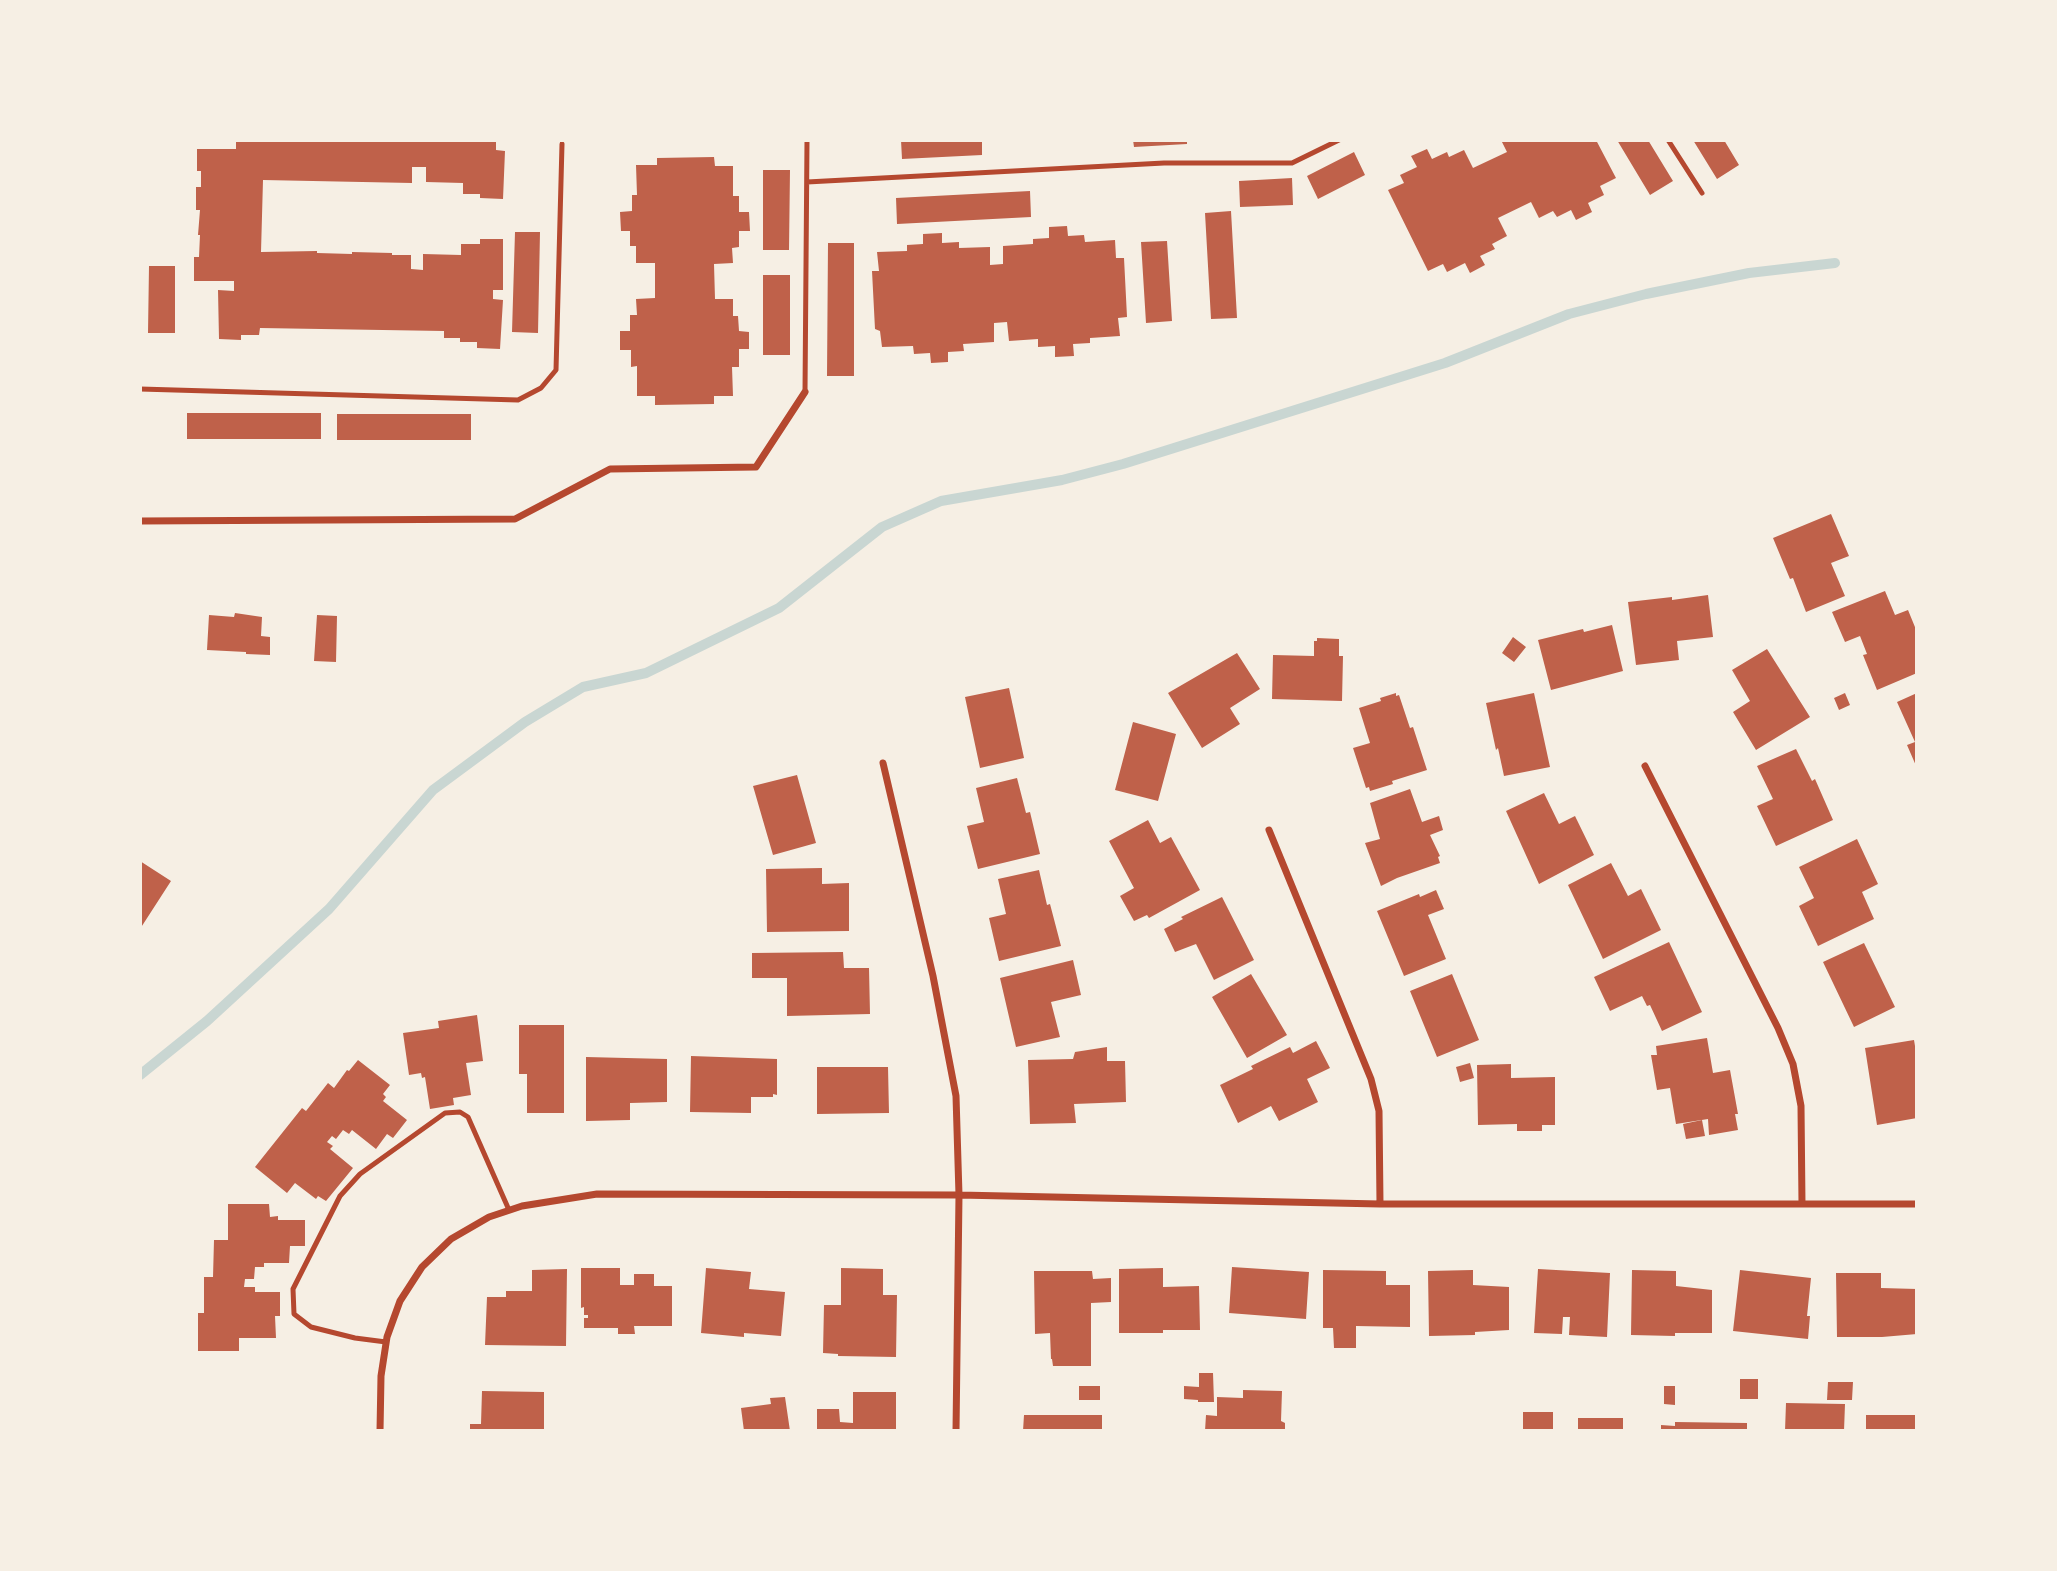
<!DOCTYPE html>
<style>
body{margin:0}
#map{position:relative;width:2057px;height:1571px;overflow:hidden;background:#f6efe4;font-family:"Asap Condensed",sans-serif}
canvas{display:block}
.frame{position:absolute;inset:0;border:142px solid #f6efe4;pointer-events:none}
</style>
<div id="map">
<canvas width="2057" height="1571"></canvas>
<div class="frame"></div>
</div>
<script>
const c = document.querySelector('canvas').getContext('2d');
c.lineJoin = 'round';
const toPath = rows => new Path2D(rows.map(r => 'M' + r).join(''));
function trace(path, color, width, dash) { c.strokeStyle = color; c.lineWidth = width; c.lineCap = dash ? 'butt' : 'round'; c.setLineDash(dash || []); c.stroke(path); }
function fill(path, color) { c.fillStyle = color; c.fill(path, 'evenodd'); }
trace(toPath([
 [140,1075,207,1021,329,909,433,790,525,722,583,687,646,673,779,608,882,527,941,501,1062,480,1123,464,1445,363,1569,314,1646,294,1749,273,1835,263]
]), '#c9d6d2', 10);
fill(toPath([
 [236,140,496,140,496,150,505,151,503,199,480,198,480,194,463,194,463,183,426,182,426,167,412,167,412,183,263,180,261,252,317,251,317,253,352,254,352,252,392,253,392,255,411,255,411,269,423,270,423,254,461,255,461,244,480,244,480,239,503,239,503,290,493,290,493,299,503,300,500,349,477,348,477,342,460,342,460,338,444,338,444,331,260,328,259,335,241,335,241,340,219,339,218,290,234,291,234,281,194,281,194,257,199,257,200,235,198,235,200,210,196,210,196,187,201,187,201,171,197,171,197,149,236,149],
 [901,140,982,140,982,155,902,159],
 [1133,140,1187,140,1187,144,1134,147],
 [1501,140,1596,140,1616,178,1600,186,1604,195,1588,203,1592,212,1576,220,1571,210,1557,217,1553,211,1539,218,1531,202,1498,218,1507,236,1492,244,1495,249,1480,256,1485,265,1470,273,1465,263,1447,272,1443,264,1428,271,1388,190,1404,183,1400,175,1417,167,1411,156,1427,149,1432,159,1447,152,1449,157,1464,150,1473,168,1507,152],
 [1617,140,1648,140,1673,181,1650,195],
 [1693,140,1724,140,1739,165,1717,179],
 [1354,152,1365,175,1318,199,1307,176],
 [714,157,715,166,733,166,733,196,739,196,739,212,749,212,750,231,739,231,739,247,732,248,733,263,714,264,715,299,733,299,733,316,738,316,739,331,749,332,749,349,739,349,739,367,732,367,733,396,714,396,714,404,655,405,655,396,637,396,637,366,631,367,631,350,620,350,620,331,630,331,630,315,637,315,636,299,655,298,655,263,636,263,636,246,630,246,630,231,621,231,620,212,632,211,632,195,637,195,636,165,657,165,657,158],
 [763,170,790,170,789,250,763,250],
 [1292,178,1293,205,1240,207,1239,181],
 [1030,191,1031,217,897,224,896,198],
 [1231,211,1237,318,1211,319,1205,213],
 [1067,226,1068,236,1084,235,1085,242,1115,240,1116,258,1124,258,1127,317,1118,318,1120,336,1090,338,1090,343,1073,344,1074,356,1055,357,1055,346,1038,347,1038,339,1009,341,1007,322,994,323,994,342,963,344,964,351,948,352,948,362,931,363,930,353,914,354,913,346,882,347,880,331,875,329,872,271,879,271,877,252,907,251,907,245,923,244,923,234,942,233,942,243,959,242,959,248,990,247,990,265,1003,264,1003,246,1033,244,1033,239,1049,238,1049,227],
 [515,232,540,232,538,333,512,332],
 [1167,241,1172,321,1146,323,1141,242],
 [828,243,854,243,854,376,827,376],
 [149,266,175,266,175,333,148,333],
 [763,275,790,275,790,355,763,355],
 [187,413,321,413,321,439,187,439],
 [337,414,471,414,471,440,337,440],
 [1831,514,1849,556,1831,563,1845,596,1806,612,1793,578,1790,579,1773,538],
 [1885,591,1895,615,1908,610,1917,632,1917,673,1877,690,1863,655,1867,654,1860,636,1845,642,1832,612],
 [1708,595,1713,637,1677,641,1679,660,1636,665,1628,602,1672,597,1672,600],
 [235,613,262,617,261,636,270,637,270,655,246,654,246,652,207,650,209,615,234,617],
 [317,615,337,616,336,662,314,661],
 [1612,625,1623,671,1551,690,1538,640,1583,629,1584,632],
 [1513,637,1526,647,1514,662,1502,653],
 [1317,638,1339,639,1339,656,1343,656,1342,701,1272,699,1273,655,1314,656,1314,641,1317,641],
 [1767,649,1810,717,1756,750,1733,712,1750,701,1732,670],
 [1237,653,1260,689,1230,708,1240,724,1202,748,1168,693],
 [1009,688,1024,758,980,768,965,697],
 [1396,693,1396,696,1399,695,1410,728,1413,727,1427,770,1392,781,1393,784,1370,791,1369,787,1366,788,1353,748,1370,743,1359,708,1381,701,1380,698],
 [1534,693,1550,767,1504,776,1498,748,1496,750,1486,703],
 [1845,693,1850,705,1839,710,1834,698],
 [1917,693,1917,768,1907,745,1915,742,1897,702],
 [1133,722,1176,734,1158,801,1115,790],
 [1796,749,1812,781,1815,779,1833,820,1776,846,1757,806,1773,799,1757,766],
 [797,775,816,843,773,855,753,786],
 [1017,778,1026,813,1030,812,1040,854,978,869,967,826,984,822,976,788],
 [1410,789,1422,822,1439,816,1443,830,1430,835,1440,856,1438,857,1440,863,1397,878,1381,886,1365,843,1380,839,1370,803],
 [1544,793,1559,824,1575,816,1594,855,1539,884,1506,811],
 [1148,820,1160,843,1171,837,1200,890,1149,918,1147,915,1134,921,1120,896,1134,888,1109,841],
 [1857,839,1878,884,1862,892,1874,919,1818,946,1799,906,1814,898,1799,867],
 [140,861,171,881,140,929],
 [1611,863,1628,896,1641,889,1661,930,1603,959,1568,885],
 [822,868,822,884,849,883,849,931,767,932,766,869],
 [1039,870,1047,905,1050,904,1061,946,999,961,989,918,1006,914,998,879],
 [1436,890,1444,909,1428,915,1446,959,1404,976,1377,911,1419,894,1420,897],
 [1222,897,1254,960,1214,980,1196,944,1175,952,1164,929,1183,919,1181,917],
 [1669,942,1702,1012,1662,1031,1650,1005,1647,1006,1642,996,1610,1011,1594,977],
 [1864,943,1895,1007,1854,1027,1823,962],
 [843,952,844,968,869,968,870,1014,787,1016,787,978,752,978,752,953],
 [1073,960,1081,995,1051,1002,1060,1037,1016,1047,1000,978],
 [1251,974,1287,1035,1247,1058,1212,997],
 [1452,974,1479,1040,1437,1057,1410,991],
 [477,1015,483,1061,466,1063,471,1095,453,1098,454,1105,430,1109,425,1077,422,1078,421,1073,409,1075,403,1033,439,1028,438,1021],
 [519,1025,564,1025,564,1113,527,1113,527,1074,519,1074],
 [1707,1038,1713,1073,1730,1070,1738,1114,1735,1114,1738,1130,1709,1135,1708,1119,1676,1124,1670,1088,1657,1090,1651,1055,1657,1055,1656,1046],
 [1914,1040,1917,1058,1917,1118,1877,1125,1865,1048],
 [1316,1041,1330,1068,1307,1079,1318,1102,1279,1121,1271,1106,1238,1123,1220,1085,1253,1069,1251,1066,1290,1047,1293,1053],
 [1107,1047,1107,1061,1125,1061,1126,1102,1074,1104,1076,1123,1030,1124,1028,1060,1073,1059,1075,1052],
 [691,1056,777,1059,777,1095,773,1094,773,1097,751,1097,751,1113,690,1112],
 [586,1057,667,1059,667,1102,630,1103,630,1120,586,1121],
 [358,1060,390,1085,383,1094,386,1097,383,1101,407,1120,393,1138,387,1134,376,1149,352,1130,349,1134,343,1130,336,1139,332,1136,327,1142,333,1146,330,1149,353,1168,326,1201,318,1196,316,1199,295,1183,287,1193,255,1167,302,1108,306,1111,328,1083,334,1088,347,1070,349,1071],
 [1470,1063,1474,1078,1460,1082,1456,1067],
 [1511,1064,1511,1078,1555,1077,1555,1125,1542,1125,1542,1131,1517,1131,1517,1124,1478,1125,1477,1065],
 [817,1067,888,1067,889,1113,817,1114],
 [1702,1120,1705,1136,1686,1139,1683,1124],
 [228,1204,269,1204,270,1217,278,1216,278,1220,305,1220,305,1246,290,1246,289,1263,264,1263,264,1267,255,1267,254,1279,245,1279,244,1287,255,1287,255,1292,280,1292,280,1316,275,1316,276,1338,239,1338,239,1351,198,1351,198,1313,204,1313,204,1277,213,1277,214,1240,228,1240],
 [1232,1267,1309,1272,1306,1319,1229,1313],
 [581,1268,620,1268,620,1285,634,1285,634,1274,654,1274,654,1286,672,1286,672,1326,634,1326,635,1334,618,1334,618,1328,584,1328,584,1318,588,1318,588,1315,584,1315,584,1307,581,1308],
 [706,1268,751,1272,749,1289,785,1292,781,1336,744,1333,744,1337,701,1333],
 [841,1268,883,1269,883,1295,897,1295,896,1357,838,1356,838,1354,823,1353,824,1305,841,1305],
 [1163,1268,1163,1287,1199,1286,1200,1330,1163,1330,1163,1333,1119,1333,1119,1269],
 [567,1269,566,1346,485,1345,487,1297,506,1297,506,1291,532,1291,532,1270],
 [1538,1269,1610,1273,1607,1337,1569,1335,1570,1317,1563,1317,1562,1334,1534,1333],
 [1323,1270,1386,1271,1386,1285,1410,1285,1410,1327,1356,1326,1356,1348,1334,1348,1333,1328,1323,1328],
 [1473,1270,1473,1285,1509,1287,1509,1330,1475,1332,1475,1335,1429,1336,1428,1271],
 [1632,1270,1676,1271,1676,1286,1712,1290,1712,1333,1675,1333,1675,1336,1631,1335],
 [1740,1270,1811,1278,1807,1316,1810,1316,1808,1339,1733,1331],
 [1034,1271,1092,1271,1093,1279,1111,1278,1111,1302,1091,1303,1091,1366,1053,1366,1052,1359,1051,1359,1050,1333,1035,1334],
 [1836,1273,1881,1273,1881,1288,1917,1289,1917,1334,1882,1337,1837,1337],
 [1199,1373,1213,1373,1214,1402,1198,1402,1198,1400,1184,1399,1184,1386,1199,1387],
 [1740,1379,1758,1379,1758,1399,1740,1399],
 [1828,1382,1853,1382,1852,1400,1827,1400],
 [1079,1386,1100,1386,1100,1400,1079,1400],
 [1664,1386,1675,1386,1675,1405,1664,1404],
 [1243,1390,1282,1391,1281,1421,1285,1423,1285,1431,1205,1431,1206,1415,1217,1416,1217,1397,1243,1398],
 [482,1391,544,1392,544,1431,470,1431,470,1424,481,1424],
 [853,1392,896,1392,896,1430,817,1431,817,1409,839,1409,840,1422,853,1423],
 [785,1397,790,1431,744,1431,741,1408,771,1404,770,1398],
 [1786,1403,1845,1404,1844,1431,1785,1431],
 [1523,1412,1553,1412,1553,1431,1523,1431],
 [1024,1415,1102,1415,1102,1431,1023,1431],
 [1866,1415,1917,1415,1917,1431,1866,1431],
 [1578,1418,1623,1418,1623,1431,1578,1431],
 [1675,1422,1747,1423,1747,1431,1661,1431,1661,1425,1675,1426]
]), '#bf614a');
trace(toPath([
 [1668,140,1702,193],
 [807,182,1164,163,1292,163,1339,140],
 [140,389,518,400,541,388,556,370,562,144],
 [805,392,807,140],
 [386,1342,355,1338,311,1327,294,1314,293,1289,340,1196,360,1174,445,1113,460,1112,468,1117,509,1210]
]), '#b5482f', 5);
trace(toPath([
 [140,521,515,519,610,469,756,467,805,392],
 [883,763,933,976,956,1096,959,1195,956,1431],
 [1645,766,1778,1028,1793,1064,1801,1106,1802,1204],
 [1269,830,1371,1079,1379,1111,1380,1204],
 [380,1431,381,1376,387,1337,400,1301,422,1267,451,1239,489,1217,522,1206,597,1194,959,1195,1380,1204,1917,1204]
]), '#b5482f', 7);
</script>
